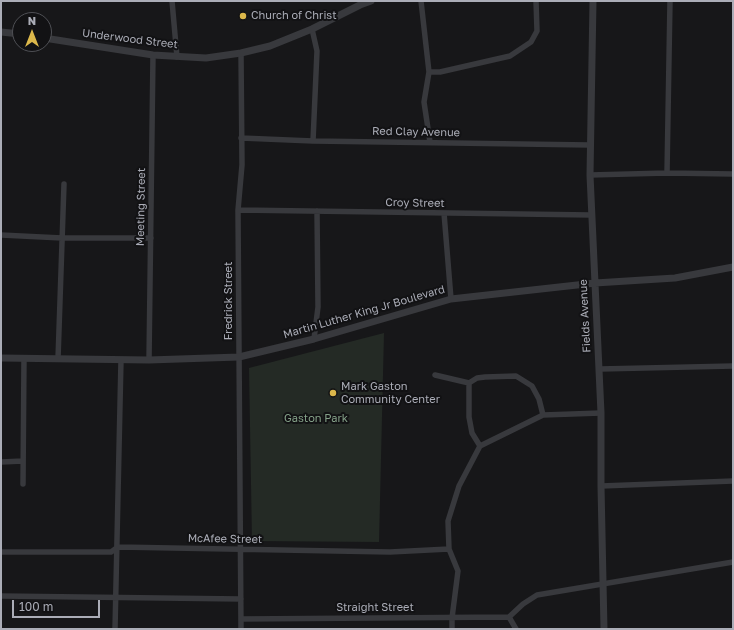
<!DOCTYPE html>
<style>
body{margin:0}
#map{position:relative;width:734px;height:630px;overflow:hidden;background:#171719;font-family:"Golos Text",sans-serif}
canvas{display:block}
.frame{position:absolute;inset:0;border:2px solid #abadb7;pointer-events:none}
.north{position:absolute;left:12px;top:12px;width:40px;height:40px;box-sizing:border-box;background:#121214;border:1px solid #4f5055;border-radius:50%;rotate:0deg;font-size:11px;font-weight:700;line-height:16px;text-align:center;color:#abadb7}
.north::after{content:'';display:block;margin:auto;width:14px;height:18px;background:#dcb84b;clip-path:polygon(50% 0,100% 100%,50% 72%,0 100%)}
.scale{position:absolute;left:12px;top:600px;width:88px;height:18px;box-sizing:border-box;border:2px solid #abadb7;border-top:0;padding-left:5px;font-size:12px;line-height:14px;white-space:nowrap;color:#abadb7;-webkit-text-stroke:3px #121214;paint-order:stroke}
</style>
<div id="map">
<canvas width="734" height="630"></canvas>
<div class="frame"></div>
<div class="north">N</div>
<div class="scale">100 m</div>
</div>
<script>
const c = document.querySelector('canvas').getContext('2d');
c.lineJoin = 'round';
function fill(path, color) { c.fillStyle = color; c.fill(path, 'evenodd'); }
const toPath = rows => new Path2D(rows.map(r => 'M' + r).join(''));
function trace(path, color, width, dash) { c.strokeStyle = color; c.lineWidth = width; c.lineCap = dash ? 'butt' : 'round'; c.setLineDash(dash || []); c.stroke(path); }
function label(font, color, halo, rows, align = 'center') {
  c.font = font + ' "Golos Text",sans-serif'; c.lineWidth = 4; c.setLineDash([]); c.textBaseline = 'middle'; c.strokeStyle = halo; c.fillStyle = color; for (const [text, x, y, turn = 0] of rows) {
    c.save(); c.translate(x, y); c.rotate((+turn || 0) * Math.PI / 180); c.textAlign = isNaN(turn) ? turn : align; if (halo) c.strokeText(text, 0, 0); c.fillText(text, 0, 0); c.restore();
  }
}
fill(toPath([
 [384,333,379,542,252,541,249,368]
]), '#242a25');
trace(toPath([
 [172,1,177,57],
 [421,1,429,72,440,72,510,56,531,42,537,31,536,1],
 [312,29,317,51,313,141],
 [241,53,242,165,238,210,241,629],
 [429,72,424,102,430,142],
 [241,138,313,141,590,145],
 [667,173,670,1],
 [590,175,667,173,733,174],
 [238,210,591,215],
 [444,213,451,299],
 [1,235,62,238,151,238],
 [314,339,318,307,317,211],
 [58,359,64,184],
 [149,360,153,55],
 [600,369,733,366],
 [435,375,469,383],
 [469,383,477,378,485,377,516,376,532,386,539,399,543,415],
 [469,383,469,417,472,433,480,446],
 [480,446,543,415,601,413],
 [1,462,23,461],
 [23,484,24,358],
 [601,486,733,481],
 [1,552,111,552,118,547,390,552,449,549],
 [1,596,241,599],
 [241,619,509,617],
 [115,629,121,360],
 [452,629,452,618,458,571,449,549,448,521,459,486,480,446],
 [516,629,509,617,523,604,537,595,733,562]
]), '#38393d', 5.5);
trace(toPath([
 [593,1,590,175,601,413,601,486,604,629],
 [1,32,20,34],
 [44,38,153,55,206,58,241,53,270,46,312,29,360,5,371,1],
 [1,358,149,360,239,357,314,339,451,299,595,283,675,278,733,267]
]), '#38393d', 7);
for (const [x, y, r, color] of [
 [243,16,4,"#dcb84b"],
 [333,393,4,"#dcb84b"]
]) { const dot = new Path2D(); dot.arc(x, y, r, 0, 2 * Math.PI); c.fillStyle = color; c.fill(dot); trace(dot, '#121214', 1.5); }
label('11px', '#abadb7', '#121214', [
 ["Church of Christ",251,16],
 ["Mark Gaston",341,387],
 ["Community Center",341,400]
], 'left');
label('11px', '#abadb7', '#121214', [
 ["Underwood Street",130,39,7],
 ["Red Clay Avenue",416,132,1],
 ["Croy Street",415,203,1],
 ["Meeting Street",141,207,-89],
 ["Fredrick Street",229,301,-90],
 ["Martin Luther King Jr Boulevard",364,312,-16],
 ["Fields Avenue",585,316,-93],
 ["McAfee Street",225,539,1],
 ["Straight Street",375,608]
]);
label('11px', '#84a088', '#121214', [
 ["Gaston Park",316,419]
]);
</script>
